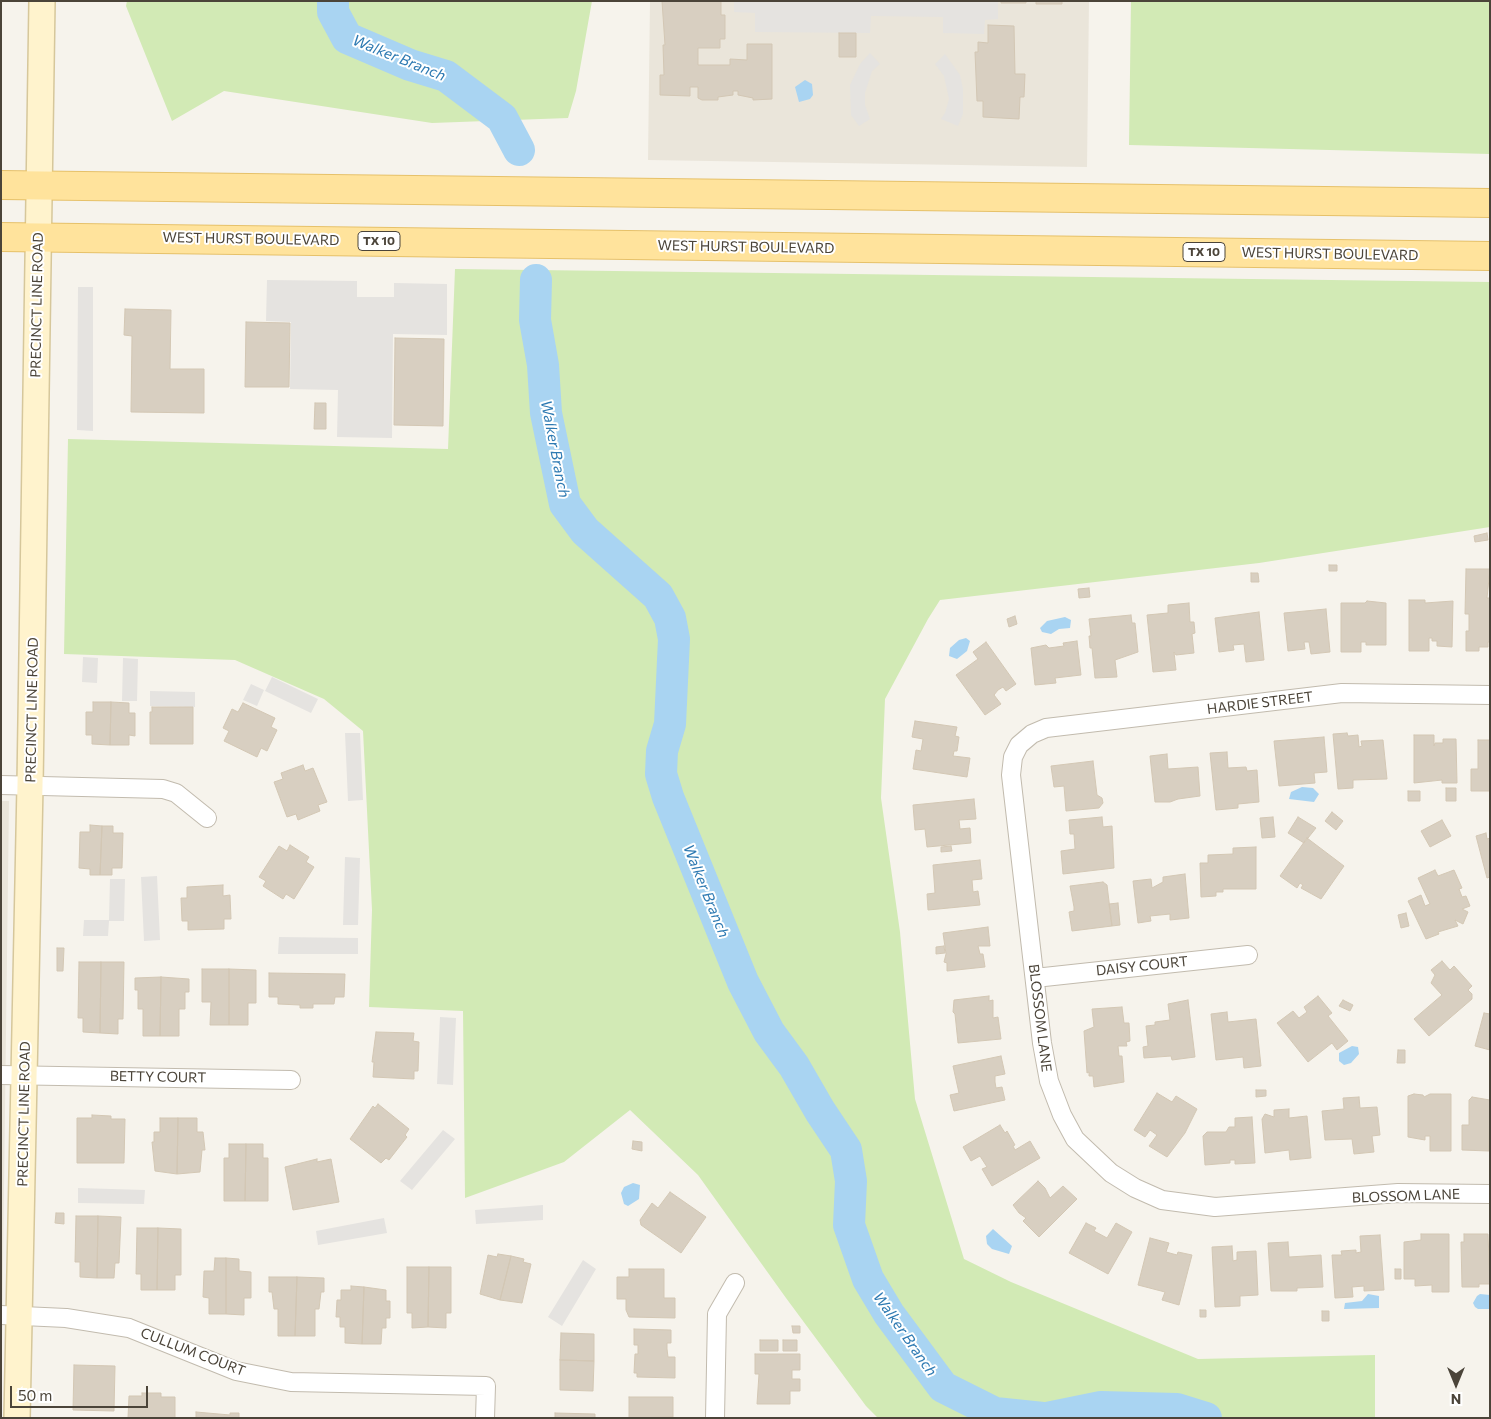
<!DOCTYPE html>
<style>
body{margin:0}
#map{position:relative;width:1491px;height:1419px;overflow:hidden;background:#f6f3ec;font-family:Commissioner,sans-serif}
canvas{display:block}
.frame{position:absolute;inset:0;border:2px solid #4b4439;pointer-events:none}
.north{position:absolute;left:1431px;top:1359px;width:50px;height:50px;-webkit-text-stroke:4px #fff;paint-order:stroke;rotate:180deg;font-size:14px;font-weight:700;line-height:20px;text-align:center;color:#4b4439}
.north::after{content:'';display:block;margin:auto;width:18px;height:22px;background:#4b4439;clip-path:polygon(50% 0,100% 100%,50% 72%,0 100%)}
.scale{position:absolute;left:10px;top:1386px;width:138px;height:22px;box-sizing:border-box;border:2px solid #4b4439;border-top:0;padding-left:6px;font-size:15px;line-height:18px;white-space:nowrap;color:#4b4439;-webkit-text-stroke:4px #fff;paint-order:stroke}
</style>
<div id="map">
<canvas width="1491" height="1419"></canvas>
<div class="frame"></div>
<div class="north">N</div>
<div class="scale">50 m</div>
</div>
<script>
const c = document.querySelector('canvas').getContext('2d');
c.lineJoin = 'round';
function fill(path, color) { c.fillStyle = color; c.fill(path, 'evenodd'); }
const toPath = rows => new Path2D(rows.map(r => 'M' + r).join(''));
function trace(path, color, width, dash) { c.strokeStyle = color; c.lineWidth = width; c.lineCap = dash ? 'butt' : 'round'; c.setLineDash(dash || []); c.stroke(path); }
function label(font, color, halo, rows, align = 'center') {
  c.font = font + ' Commissioner,sans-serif'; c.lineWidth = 4; c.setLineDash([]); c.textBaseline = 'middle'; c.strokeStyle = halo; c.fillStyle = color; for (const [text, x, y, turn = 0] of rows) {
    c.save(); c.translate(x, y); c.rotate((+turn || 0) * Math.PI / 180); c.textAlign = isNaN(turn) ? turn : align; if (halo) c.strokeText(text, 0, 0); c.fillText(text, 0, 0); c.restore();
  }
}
fill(toPath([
 [650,1,1089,1,1087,167,648,160],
 [1,801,9,801,1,1418]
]), '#eae5da');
fill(toPath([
 [127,1,592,1,576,91,568,118,432,123,224,91,172,121,126,6],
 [1131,1,1490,1,1490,154,1129,145],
 [455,269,1490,282,1490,527,1259,563,940,600,928,619,885,699,881,798,900,932,915,1099,964,1259,1011,1282,1198,1359,1375,1355,1375,1418,878,1418,866,1406,786,1298,698,1175,630,1110,564,1162,465,1198,463,1011,369,1007,372,910,363,731,324,699,235,660,64,654,68,439,448,449]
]), '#d2eab5');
fill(toPath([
 [734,1,998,1,998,19,985,20,984,34,943,33,943,17,871,16,870,33,755,32,755,13,734,12],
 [870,53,880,64,872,71,865,93,865,105,870,119,859,126,851,115,850,85,860,64],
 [945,54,960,75,963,89,963,114,958,126,941,119,945,113,949,99,944,76,935,64],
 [267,280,357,281,357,297,394,297,394,283,447,284,447,335,393,334,392,438,337,437,338,390,290,389,291,322,266,321],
 [78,287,93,287,93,431,77,430],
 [83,657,98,658,97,683,82,682],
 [123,658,138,659,137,701,122,701],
 [272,677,318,699,311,713,265,691],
 [251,684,264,690,257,706,243,700],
 [150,691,195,692,195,707,150,706],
 [360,733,363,800,348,801,345,733],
 [345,857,360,858,358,925,343,925],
 [157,876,160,940,144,941,141,877],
 [110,879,125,879,124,921,109,921,108,936,83,936,84,920,109,920],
 [279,937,358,938,358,954,278,954],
 [440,1017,456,1018,453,1085,437,1084],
 [443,1130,455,1139,412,1190,400,1181],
 [78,1188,145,1190,144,1204,78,1203],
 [543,1205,543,1220,476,1224,475,1210],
 [384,1218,387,1233,318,1245,316,1231],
 [583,1260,596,1269,562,1326,548,1317]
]), '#e5e3e0');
fill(toPath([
 [805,80,812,84,813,95,810,99,799,102,795,87],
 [1065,617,1071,620,1070,628,1059,629,1051,634,1042,632,1040,628,1047,621],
 [966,638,970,641,967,651,957,659,949,656,950,648,959,640],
 [1302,787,1313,788,1319,794,1314,802,1289,799,1291,792],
 [1352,1046,1358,1047,1359,1054,1351,1063,1344,1065,1339,1061,1339,1053],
 [633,1183,640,1185,639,1199,628,1206,624,1204,621,1193,624,1187],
 [993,1229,1012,1246,1009,1254,992,1249,987,1244,986,1236],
 [1368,1294,1379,1296,1379,1308,1344,1309,1345,1303,1362,1301],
 [1480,1294,1490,1295,1490,1309,1478,1309,1475,1307,1473,1303,1477,1296]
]), '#a9d4f2');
trace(toPath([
 [333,1,333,12,347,38,410,65,446,76,502,118,519,150],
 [536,280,535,320,543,365,546,413,565,504,585,531,658,596,670,618,674,639,670,724,662,751,661,774,668,797,743,982,769,1032,794,1066,820,1111,846,1150,851,1181,849,1225,868,1279,889,1314,943,1387,995,1413,1043,1418],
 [1047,1418,1101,1407,1177,1409,1206,1418]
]), '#a9d4f2', 32);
const building = toPath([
 [662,1,721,1,721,15,725,15,725,39,720,39,720,48,698,48,698,65,730,65,730,59,747,60,747,44,772,44,772,99,753,100,753,98,738,95,738,91,733,91,733,95,718,97,718,100,702,100,698,98,698,87,690,87,690,96,660,95,660,75,664,75,663,45,665,45,662,1],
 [1001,1,1026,1,1026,3,1001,3,1001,1],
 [1036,1,1062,1,1062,4,1036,4,1036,1],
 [988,25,1014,26,1015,74,1025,74,1024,97,1020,97,1019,119,983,117,983,101,977,101,975,52,978,52,978,42,988,43,988,25],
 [839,33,856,33,856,57,839,57,839,33],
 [125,309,171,310,170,369,204,369,204,413,131,412,132,336,124,335,125,309],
 [246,322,290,323,289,387,245,387,246,322],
 [395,338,444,339,443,426,394,425,395,338],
 [315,403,326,403,326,429,314,429,315,403],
 [1487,533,1488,540,1475,542,1474,536,1487,533],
 [1329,565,1337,565,1337,571,1329,571,1329,565],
 [1466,569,1490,569,1487,598,1490,598,1490,642,1488,642,1488,647,1479,647,1479,651,1466,651,1466,631,1469,631,1469,614,1465,614,1466,569],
 [1251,573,1258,573,1259,582,1251,582,1251,573],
 [1089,588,1090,597,1079,598,1078,589,1089,588],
 [1409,600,1425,600,1425,603,1453,601,1452,647,1437,646,1437,641,1432,641,1432,638,1429,638,1429,651,1409,651,1409,600],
 [1367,601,1386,603,1386,645,1366,645,1366,642,1361,642,1361,652,1341,652,1341,603,1365,603,1367,601],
 [1189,603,1190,622,1194,622,1195,633,1192,634,1194,653,1176,655,1174,652,1176,670,1153,672,1147,615,1168,613,1168,605,1189,603],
 [1326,609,1330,652,1311,654,1309,642,1304,642,1305,649,1288,651,1284,613,1326,609],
 [1259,612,1264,660,1246,662,1244,644,1233,645,1234,650,1219,652,1215,618,1259,612],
 [1131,615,1132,623,1135,623,1138,652,1115,660,1117,677,1095,678,1092,648,1090,648,1089,636,1091,636,1089,619,1131,615],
 [1015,616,1017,624,1009,627,1007,619,1015,616],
 [1077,641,1081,675,1055,678,1056,683,1035,685,1031,648,1046,645,1049,648,1064,646,1063,643,1077,641],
 [986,642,1016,684,1006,691,1003,687,998,690,994,695,1001,704,985,715,956,675,978,659,973,652,986,642],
 [93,702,111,702,110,745,92,744,92,735,86,735,86,712,93,712,93,702],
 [111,702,129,703,129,713,135,713,135,736,129,735,129,745,110,745,111,702],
 [243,703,275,718,271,727,277,730,267,751,261,748,257,757,224,741,229,731,223,728,232,709,238,712,243,703],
 [152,707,193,707,193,744,150,744,150,712,152,712,152,707],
 [915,721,957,727,955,736,959,737,957,751,954,751,953,756,970,758,967,777,913,769,916,750,921,751,923,739,912,737,915,721],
 [1347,733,1348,736,1358,735,1359,747,1362,746,1361,741,1383,740,1387,779,1353,780,1353,788,1338,789,1333,734,1347,733],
 [1414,735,1434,735,1434,746,1435,743,1443,743,1443,739,1456,739,1457,783,1442,783,1442,780,1414,783,1414,735],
 [1324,737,1327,772,1314,773,1315,783,1279,786,1274,741,1324,737],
 [1478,740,1490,740,1490,791,1471,791,1471,769,1478,769,1478,740],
 [1227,752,1228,768,1246,767,1247,771,1257,770,1259,802,1238,804,1238,808,1216,810,1210,753,1227,752],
 [1167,754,1168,769,1198,767,1200,796,1178,799,1170,802,1155,802,1150,756,1167,754],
 [1093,761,1097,795,1102,798,1103,803,1099,808,1066,811,1064,786,1054,787,1051,766,1093,761],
 [303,765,305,771,313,768,327,802,318,805,320,811,298,820,296,814,287,817,274,782,283,779,281,773,303,765],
 [1446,788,1456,788,1456,801,1446,801,1446,788],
 [1408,791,1420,791,1420,801,1408,801,1408,791],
 [974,799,976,819,959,820,960,829,970,828,971,843,927,847,925,829,915,830,913,805,974,799],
 [1332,812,1343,821,1336,830,1325,821,1332,812],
 [1102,817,1103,827,1112,826,1114,868,1063,874,1061,851,1075,849,1074,834,1070,834,1069,820,1102,817],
 [1273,817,1275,837,1262,838,1260,818,1273,817],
 [1298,817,1316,828,1304,843,1288,833,1298,817],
 [1442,820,1451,836,1430,847,1421,831,1442,820],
 [90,825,102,826,100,875,90,875,90,869,79,868,80,832,90,832,90,825],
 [102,826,113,826,113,833,123,833,122,868,112,868,112,875,100,875,102,826],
 [1486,833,1487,839,1490,838,1490,877,1487,878,1476,836,1486,833],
 [1307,838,1344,866,1321,899,1301,888,1303,885,1300,883,1297,888,1280,876,1307,838],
 [290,845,309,857,306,862,314,867,294,899,286,894,283,899,263,886,266,881,259,877,279,846,287,851,290,845],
 [951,846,952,851,941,852,941,847,951,846],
 [1256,847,1256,889,1223,889,1223,892,1216,892,1216,896,1201,897,1200,863,1208,863,1208,855,1233,854,1233,848,1256,847],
 [980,860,982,879,972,880,973,892,978,891,980,905,928,910,927,894,935,893,933,865,980,860],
 [1435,870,1438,876,1454,870,1462,888,1459,889,1462,897,1466,896,1470,906,1462,909,1468,912,1463,924,1455,920,1458,926,1438,932,1439,934,1426,939,1408,901,1421,895,1425,906,1430,904,1418,878,1435,870],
 [1185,874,1189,918,1170,920,1170,914,1150,916,1151,921,1138,923,1133,881,1151,879,1152,888,1163,882,1163,877,1185,874],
 [1103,882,1107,885,1112,926,1072,931,1069,912,1074,911,1074,907,1070,886,1103,882],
 [223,885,223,896,230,895,231,919,224,919,224,929,188,930,188,921,182,921,181,898,187,898,187,887,223,885],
 [1118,903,1120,925,1112,926,1109,904,1118,903],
 [1406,913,1409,926,1401,928,1398,915,1406,913],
 [988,927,990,946,978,946,980,954,983,954,985,967,947,971,947,963,944,962,946,954,943,933,988,927],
 [944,946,945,953,936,954,936,947,944,946],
 [57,948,64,948,63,971,57,971,57,948],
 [1442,961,1450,970,1454,966,1472,986,1468,990,1472,994,1472,999,1429,1036,1414,1019,1442,995,1431,983,1435,975,1431,970,1442,961],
 [79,962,101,962,100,1033,83,1032,83,1018,78,1018,79,962],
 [101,962,124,962,123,1019,118,1019,118,1034,100,1033,101,962],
 [202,969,229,969,229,1025,210,1025,211,1002,202,1002,202,969],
 [229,969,256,970,256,1003,248,1003,248,1025,229,1025,229,969],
 [269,973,345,974,344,997,335,997,334,1004,313,1004,313,1008,300,1008,300,1005,278,1004,278,997,269,997,269,973],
 [161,977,160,1036,143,1036,143,1009,138,1009,138,990,135,990,135,978,161,977],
 [161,977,189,979,189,992,185,992,185,1009,179,1009,179,1036,160,1036,161,977],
 [989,996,989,1001,993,1000,993,1018,998,1017,1001,1039,958,1043,955,1014,953,1012,954,1000,989,996],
 [1318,996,1332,1013,1328,1016,1348,1041,1337,1050,1332,1043,1308,1062,1277,1023,1293,1011,1299,1018,1307,1012,1304,1007,1318,996],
 [1188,1000,1195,1057,1172,1060,1171,1056,1144,1058,1143,1047,1148,1046,1146,1026,1155,1025,1155,1022,1170,1020,1168,1004,1188,1000],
 [1343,1000,1353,1005,1350,1011,1339,1006,1343,1000],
 [1122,1007,1124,1023,1129,1023,1130,1041,1126,1042,1127,1046,1118,1046,1119,1056,1122,1056,1124,1082,1094,1087,1093,1076,1089,1076,1089,1072,1087,1073,1084,1031,1094,1027,1092,1009,1122,1007],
 [1227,1012,1228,1022,1256,1019,1261,1066,1244,1068,1243,1057,1216,1060,1211,1014,1227,1012],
 [1484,1013,1490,1014,1490,1050,1475,1046,1484,1013],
 [376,1032,414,1033,413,1041,419,1042,418,1071,414,1071,414,1079,373,1077,374,1062,372,1062,376,1032],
 [1398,1050,1405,1050,1405,1063,1397,1063,1398,1050],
 [1001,1056,1005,1074,995,1076,995,1082,996,1088,1002,1087,1005,1100,954,1111,950,1095,959,1093,953,1066,1001,1056],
 [1256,1090,1266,1090,1266,1096,1256,1097,1256,1090],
 [1157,1093,1172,1102,1176,1096,1197,1109,1185,1133,1167,1157,1149,1146,1157,1135,1150,1130,1145,1137,1134,1130,1157,1093],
 [1414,1094,1423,1095,1424,1097,1430,1094,1451,1094,1451,1151,1430,1151,1430,1136,1425,1136,1425,1140,1408,1137,1408,1096,1414,1094],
 [1359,1097,1360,1108,1377,1107,1380,1135,1372,1136,1374,1152,1354,1154,1352,1139,1325,1140,1322,1111,1344,1109,1343,1098,1359,1097],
 [1472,1097,1490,1100,1489,1151,1462,1150,1462,1125,1469,1125,1469,1100,1472,1097],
 [378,1104,409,1129,405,1135,407,1137,389,1160,386,1158,381,1163,350,1139,373,1106,375,1108,378,1104],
 [1289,1109,1289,1118,1307,1116,1311,1158,1290,1160,1289,1150,1265,1153,1262,1119,1265,1114,1274,1117,1274,1110,1289,1109],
 [92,1115,111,1116,111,1119,125,1119,124,1163,77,1163,77,1118,92,1118,92,1115],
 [1252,1117,1255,1163,1235,1164,1235,1160,1230,1160,1230,1163,1205,1165,1203,1136,1207,1132,1226,1132,1229,1127,1235,1127,1235,1118,1252,1117],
 [160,1118,178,1118,177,1174,155,1171,152,1142,154,1142,154,1132,160,1132,160,1118],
 [178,1118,197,1118,197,1132,203,1132,205,1150,202,1150,200,1172,177,1174,178,1118],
 [1000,1125,1005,1133,1007,1131,1015,1145,1013,1146,1015,1150,1030,1141,1040,1158,992,1186,982,1169,987,1167,980,1156,971,1161,963,1147,1000,1125],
 [633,1141,642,1142,642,1151,632,1149,633,1141],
 [229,1144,246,1144,245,1201,224,1201,224,1158,229,1158,229,1144],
 [246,1144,263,1144,263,1158,268,1158,268,1201,245,1201,246,1144],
 [317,1159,317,1162,331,1159,339,1202,293,1210,285,1167,317,1159],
 [1038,1181,1045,1188,1050,1198,1063,1186,1077,1199,1039,1237,1023,1221,1026,1218,1019,1213,1013,1205,1038,1181],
 [670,1192,706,1217,681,1253,641,1225,640,1220,652,1203,658,1208,670,1192],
 [56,1213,64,1213,64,1224,55,1223,56,1213],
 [76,1216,98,1216,97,1278,80,1277,80,1262,75,1262,76,1216],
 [98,1216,121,1217,119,1263,115,1263,114,1278,97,1278,98,1216],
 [1086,1223,1096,1228,1094,1231,1107,1238,1116,1223,1132,1232,1108,1274,1069,1253,1086,1223],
 [137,1228,158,1228,157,1290,141,1290,141,1274,136,1274,137,1228],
 [158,1228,181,1229,181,1275,175,1275,175,1290,157,1290,158,1228],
 [1421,1234,1449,1234,1449,1292,1432,1292,1432,1285,1415,1286,1415,1279,1404,1279,1404,1242,1421,1240,1421,1234],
 [1464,1234,1488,1234,1490,1284,1479,1284,1479,1287,1462,1287,1461,1242,1464,1242,1464,1234],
 [1380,1235,1384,1290,1364,1291,1364,1286,1352,1287,1353,1297,1335,1298,1332,1255,1342,1255,1341,1251,1356,1250,1356,1253,1361,1252,1360,1236,1380,1235],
 [1150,1238,1169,1243,1166,1252,1177,1255,1178,1252,1192,1255,1179,1305,1162,1300,1165,1292,1138,1285,1150,1238],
 [1288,1242,1289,1257,1321,1255,1323,1287,1297,1288,1297,1291,1271,1291,1268,1243,1288,1242],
 [1232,1246,1233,1261,1237,1260,1237,1252,1256,1251,1258,1295,1240,1296,1240,1306,1215,1307,1212,1247,1232,1246],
 [498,1254,511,1256,500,1300,480,1294,488,1255,497,1257,498,1254],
 [511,1256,524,1259,523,1262,531,1264,522,1303,500,1300,511,1256],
 [215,1258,226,1258,226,1314,209,1314,209,1298,203,1297,204,1271,214,1271,215,1258],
 [226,1258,239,1259,239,1271,251,1272,251,1298,244,1298,244,1315,226,1314,226,1258],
 [407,1267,429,1267,428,1327,412,1328,412,1313,407,1313,407,1267],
 [429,1267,451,1267,451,1313,446,1313,446,1328,428,1327,429,1267],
 [629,1269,664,1269,664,1298,675,1298,675,1318,629,1317,626,1310,626,1299,617,1299,617,1277,629,1277,629,1269],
 [1395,1269,1401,1269,1401,1279,1395,1279,1395,1269],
 [269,1277,297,1277,295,1336,278,1336,278,1309,274,1309,272,1292,269,1292,269,1277],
 [297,1277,324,1278,324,1292,321,1292,319,1309,315,1309,315,1336,295,1336,297,1277],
 [351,1286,364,1287,362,1344,345,1343,345,1327,340,1327,340,1317,336,1317,337,1300,341,1300,341,1290,351,1290,351,1286],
 [364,1287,386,1290,386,1301,390,1301,390,1318,386,1318,386,1328,382,1328,381,1344,362,1344,364,1287],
 [1200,1310,1206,1310,1206,1317,1200,1317,1200,1310],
 [1322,1311,1329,1311,1329,1321,1322,1321,1322,1311],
 [792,1326,800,1326,800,1333,793,1333,792,1326],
 [634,1329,671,1330,671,1343,667,1343,667,1349,668,1357,675,1357,675,1378,637,1377,637,1373,634,1373,635,1354,638,1354,638,1345,634,1345,634,1329],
 [561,1333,594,1334,594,1361,560,1360,561,1333],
 [760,1340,778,1340,778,1351,760,1351,760,1340],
 [783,1340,797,1340,797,1351,783,1351,783,1340],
 [755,1354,800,1354,800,1370,792,1370,792,1379,800,1379,800,1391,790,1391,790,1404,757,1404,759,1374,755,1374,755,1354],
 [560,1360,594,1361,593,1391,560,1390,560,1360],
 [74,1365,115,1366,114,1411,73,1410,74,1365],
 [142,1393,161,1393,161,1397,175,1397,175,1418,128,1418,129,1396,142,1396,142,1393],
 [629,1397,673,1397,673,1417,629,1418,629,1397],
 [196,1412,230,1415,230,1413,239,1413,239,1418,196,1418,196,1412],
 [555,1413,595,1414,595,1418,555,1418,555,1413]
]);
fill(building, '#d8cfc1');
trace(building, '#d3c7b4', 1);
const minor = toPath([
 [1490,695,1342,693,1046,728,1032,734,1019,745,1013,757,1011,775,1042,1043,1049,1081,1062,1115,1075,1139,1111,1173,1135,1188,1162,1200,1215,1207,1398,1193,1490,1194],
 [1,785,163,789,176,793,207,818],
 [1035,978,1248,955],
 [1,1075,291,1080],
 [1,1315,66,1318,129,1328,236,1371,291,1382,486,1386,485,1418],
 [715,1418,717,1314,735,1283]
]);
const secondary = toPath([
 [17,1418,30,785,42,1]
]);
const primary = toPath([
 [1,185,1490,203],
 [1,237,1490,256]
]);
trace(minor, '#c2bbae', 20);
trace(secondary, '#d6c79b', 28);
trace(primary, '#e6c16a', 30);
trace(minor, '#fff', 18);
trace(secondary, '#fff3cd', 25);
trace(primary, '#ffe39c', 28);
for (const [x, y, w] of [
 [379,241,42],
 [1204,252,42]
]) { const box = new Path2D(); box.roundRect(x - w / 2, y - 9.5, w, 19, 4); c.fillStyle = '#fff'; c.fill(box); trace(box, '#4b4439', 1); }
label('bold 12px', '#4b4439', null, [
 ["TX 10",379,241],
 ["TX 10",1204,252]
]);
label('14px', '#4b4439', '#fff', [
 ["WEST HURST BOULEVARD",251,239,1],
 ["WEST HURST BOULEVARD",746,247,1],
 ["WEST HURST BOULEVARD",1330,254,1],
 ["PRECINCT LINE ROAD",37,305,-89],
 ["HARDIE STREET",1260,703,-7],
 ["PRECINCT LINE ROAD",32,710,-89],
 ["DAISY COURT",1142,966,-6],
 ["BLOSSOM LANE",1040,1018,83],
 ["BETTY COURT",158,1077,1],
 ["PRECINCT LINE ROAD",24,1114,-89],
 ["BLOSSOM LANE",1406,1196,-2],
 ["CULLUM COURT",193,1352,21]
]);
label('italic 15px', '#2e7ab2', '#fff', [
 ["Walker Branch",399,58,22],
 ["Walker Branch",555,449,79],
 ["Walker Branch",706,891,68],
 ["Walker Branch",905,1334,55]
]);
</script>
